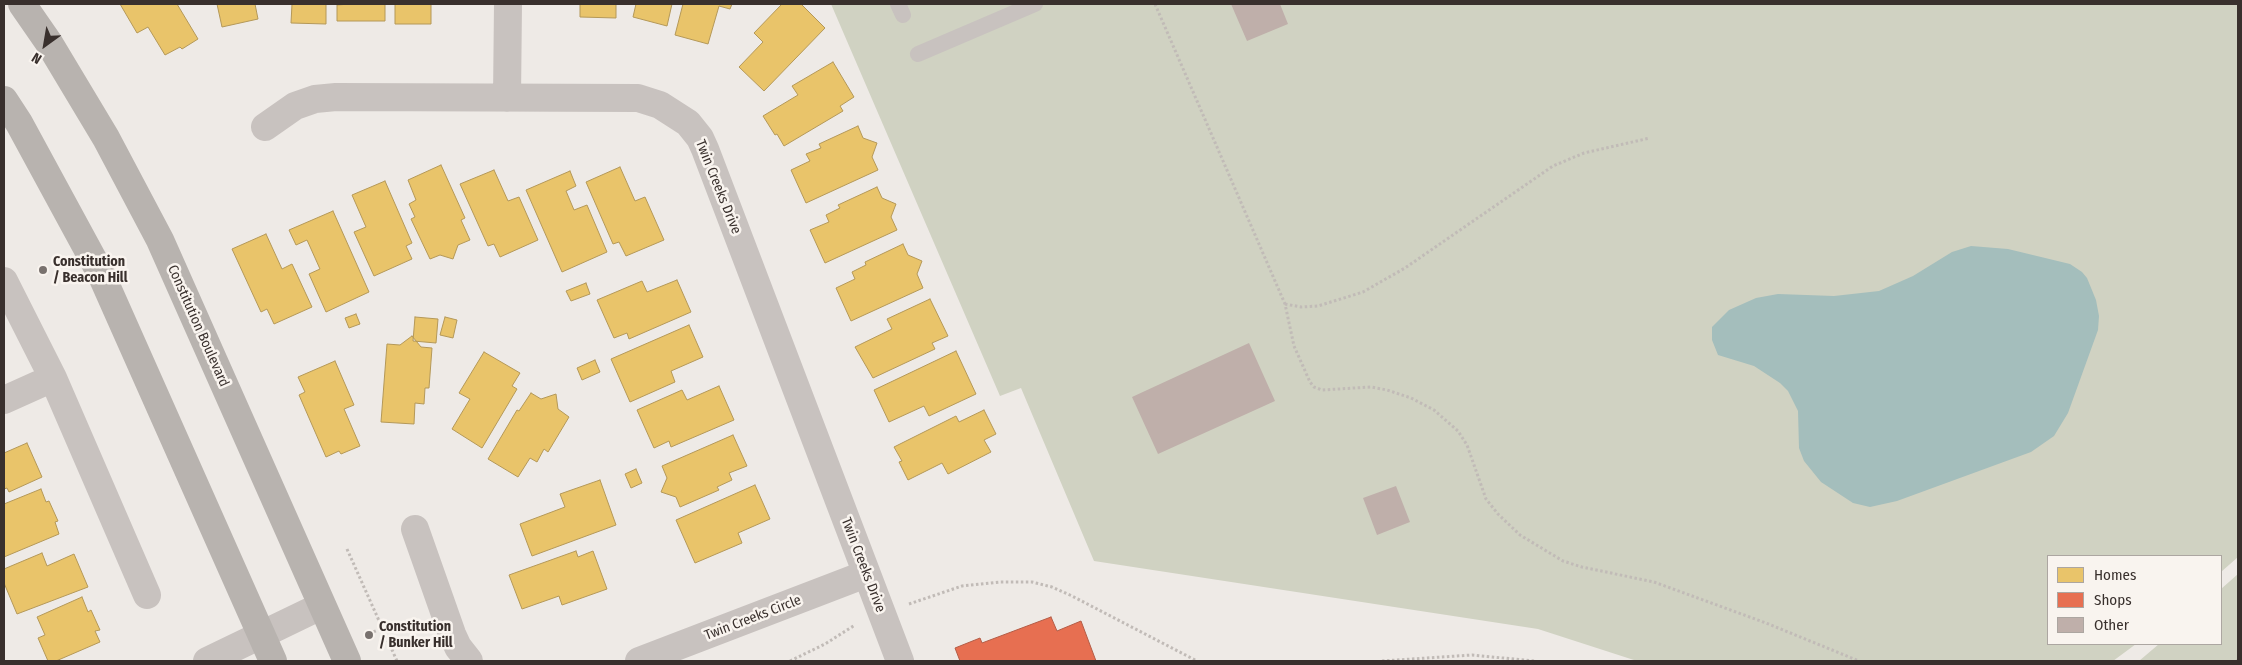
<!DOCTYPE html>
<style>
body{margin:0}
#map{position:relative;width:2242px;height:665px;overflow:hidden;background:#eeeae6;font-family:"Fira Sans Condensed",sans-serif}
canvas{display:block}
.frame{position:absolute;inset:0;border:5px solid #39302d;pointer-events:none}
.legend{position:absolute;left:2047px;top:555px;width:175px;height:90px;box-sizing:border-box;background:#f9f4ef;border:1px solid #aca6a1;margin:0;padding:6px 9px;list-style:none;font-size:15px;color:#39302d}
.legend li{display:flex;align-items:center;gap:10px;height:25px}
.legend b{width:25px;border:1px solid #aca6a1}
.north{position:absolute;left:20px;top:20px;width:50px;height:50px;-webkit-text-stroke:4px #f9f4ef;paint-order:stroke;rotate:212deg;font-size:14px;font-weight:700;line-height:20px;text-align:center;color:#39302d}
.north::after{content:'';display:block;margin:auto;width:18px;height:22px;background:#39302d;clip-path:polygon(50% 0,100% 100%,50% 72%,0 100%)}
</style>
<div id="map">
<canvas width="2242" height="665"></canvas>
<div class="frame"></div>
<ul class="legend">
<li><b style="height:14px;background:#e9c46a"></b>Homes</li>
<li><b style="height:14px;background:#e76f51"></b>Shops</li>
<li><b style="height:14px;background:#bfafaa"></b>Other</li>
</ul>
<div class="north">N</div>
</div>
<script>
const c = document.querySelector('canvas').getContext('2d');
c.lineJoin = 'round';
function fill(path, color) { c.fillStyle = color; c.fill(path, 'evenodd'); }
const toPath = rows => new Path2D(rows.map(r => 'M' + r).join(''));
function trace(path, color, width, dash) { c.strokeStyle = color; c.lineWidth = width; c.lineCap = dash ? 'butt' : 'round'; c.setLineDash(dash || []); c.stroke(path); }
function label(font, color, halo, rows, align = 'center') {
  c.font = font + ' "Fira Sans Condensed",sans-serif'; c.lineWidth = 5; c.setLineDash([]); c.textBaseline = 'middle'; c.strokeStyle = halo; c.fillStyle = color; for (const [text, x, y, turn = 0] of rows) {
    c.save(); c.translate(x, y); c.rotate((+turn || 0) * Math.PI / 180); c.textAlign = isNaN(turn) ? turn : align; if (halo) c.strokeText(text, 0, 0); c.fillText(text, 0, 0); c.restore();
  }
}
fill(toPath([
 [831,4,2238,4,2238,557,2221,572,2221,556,2048,556,2048,644,2136,644,2113,661,1637,661,1538,629,1094,561,1021,388,1000,396],
 [2238,574,2238,661,2139,661,2159,644,2221,644,2221,589]
]), '#d0d2c2');
fill(toPath([
 [1971,246,2008,249,2070,264,2082,272,2087,278,2096,300,2099,316,2098,330,2068,413,2054,436,2031,452,1897,501,1870,507,1853,503,1821,482,1804,461,1799,448,1798,411,1788,391,1780,383,1754,366,1718,355,1712,340,1712,327,1729,310,1756,298,1778,294,1834,296,1879,291,1913,276,1952,252]
]), '#a4bebc');
const homes = toPath([
 [120,4,177,4,198,39,182,49,180,47,165,55,148,27,137,33,120,4],
 [217,4,255,4,258,19,222,27,217,4],
 [292,4,326,4,326,24,291,23,292,4],
 [350,4,385,4,385,21,337,21,337,5,350,4],
 [395,4,431,4,431,24,395,24,395,4],
 [580,4,616,4,616,18,580,17,580,4],
 [636,4,672,4,667,26,633,17,636,4],
 [683,4,732,4,730,9,719,6,708,44,675,35,683,4],
 [782,4,801,4,825,28,764,91,739,67,763,42,754,33,782,4],
 [833,62,854,97,840,106,843,111,784,146,777,134,775,135,763,116,798,95,792,86,833,62],
 [858,126,863,138,877,143,872,157,878,170,806,203,791,170,810,161,806,154,821,148,819,144,858,126],
 [441,165,465,218,461,220,470,240,458,245,453,259,440,255,430,259,411,219,415,217,409,204,416,200,408,180,441,165],
 [620,167,635,201,645,197,664,240,626,256,619,242,613,244,586,182,620,167],
 [494,170,508,201,519,197,538,240,500,257,494,244,488,246,460,184,494,170],
 [570,171,576,186,566,191,574,210,587,205,607,252,562,272,526,190,570,171],
 [385,181,412,243,406,246,412,259,374,276,354,232,366,227,352,195,385,181],
 [877,187,882,198,896,204,891,217,897,230,825,263,810,230,829,222,826,215,840,208,838,205,877,187],
 [333,211,369,292,326,312,309,274,320,269,307,240,296,245,289,230,333,211],
 [266,234,282,269,292,264,312,307,274,324,267,309,261,312,232,249,266,234],
 [903,244,908,255,922,261,917,274,923,288,851,321,836,288,855,279,852,272,866,265,865,262,903,244],
 [677,280,691,312,629,339,627,333,614,338,597,300,642,281,647,292,677,280],
 [586,283,590,294,571,301,566,291,586,283],
 [930,299,948,336,932,343,935,349,873,378,855,347,892,329,887,319,930,299],
 [356,314,360,324,349,328,345,318,356,314],
 [415,317,438,319,436,343,413,341,415,317],
 [445,317,457,320,453,338,440,335,445,317],
 [689,325,703,357,671,371,675,382,630,402,611,359,689,325],
 [412,336,421,347,432,348,429,388,425,388,424,404,415,403,414,424,381,422,387,344,400,345,412,336],
 [956,351,976,394,929,416,924,406,889,422,874,390,956,351],
 [484,352,520,373,512,386,517,389,482,448,452,429,470,399,459,393,484,352],
 [595,360,600,372,582,380,577,368,595,360],
 [335,361,354,405,344,409,360,446,341,454,339,451,326,457,299,395,305,392,298,377,335,361],
 [719,386,734,420,671,447,669,441,654,448,637,410,682,390,687,400,719,386],
 [531,393,541,399,556,394,558,409,569,417,548,452,544,449,537,462,530,458,518,477,488,459,517,410,519,411,531,393],
 [984,410,996,434,984,440,991,452,948,474,942,463,908,480,899,462,902,461,894,447,956,416,959,422,984,410],
 [733,435,747,466,729,473,732,480,717,487,719,490,680,507,676,497,661,492,667,478,662,466,733,435],
 [27,443,42,477,9,492,7,488,4,489,4,453,27,443],
 [636,469,642,483,631,488,625,474,636,469],
 [600,480,616,525,532,556,520,524,565,507,560,494,600,480],
 [755,485,770,519,738,533,742,543,695,563,676,520,755,485],
 [41,489,46,502,49,501,58,521,55,522,59,534,4,557,4,504,41,489],
 [576,551,578,557,593,551,607,589,562,605,559,596,522,609,509,575,576,551],
 [42,553,47,566,74,554,88,587,17,614,4,583,4,569,42,553],
 [82,597,88,612,91,610,100,630,95,631,100,642,56,661,48,661,38,638,45,635,37,617,82,597]
]);
fill(homes, '#e9c46a');
trace(homes, '#b49858', 1);
const shops = toPath([
 [1051,617,1057,631,1081,621,1096,661,960,661,955,648,980,638,982,643,1051,617]
]);
fill(shops, '#e76f51');
trace(shops, '#b35c46', 1);
fill(toPath([
 [1231,4,1280,4,1288,24,1247,41],
 [1249,343,1275,401,1158,454,1132,397],
 [1396,486,1410,522,1377,535,1363,498]
]), '#bfafaa');
trace(toPath([
 [1155,4,1285,304,1294,346,1310,382,1314,387,1322,390,1371,387,1387,390,1411,398,1434,410,1458,431,1467,445,1486,499,1498,514,1520,535,1563,561,1582,567,1654,582,1766,623,1859,661],
 [1285,304,1301,307,1318,306,1363,292,1405,268,1553,166,1584,153,1650,138],
 [347,549,397,661],
 [909,604,962,586,1000,582,1032,582,1052,587,1072,596,1197,661],
 [369,634,382,628],
 [790,661,825,644,855,625],
 [1382,661,1472,655,1534,661],
 [2237,661,2238,660]
]), '#c1bbb7', 3, [2.5, 2.5]);
trace(toPath([
 [898,4,903,15],
 [918,54,1035,4]
]), '#c8c2bf', 16);
trace(toPath([
 [507,98,508,4],
 [265,127,295,106,315,99,336,97,638,98,660,105,688,123,700,138,705,149,900,661],
 [4,281,53,378,4,400],
 [53,378,147,595],
 [415,529,452,634,458,647,469,661],
 [207,661,321,606],
 [639,661,866,574]
]), '#c8c2bf', 28);
trace(toPath([
 [22,4,49,43,106,138,160,240,347,661],
 [4,100,19,123,101,274,273,661]
]), '#b8b3af', 28);
for (const [x, y, r, color] of [
 [43,270,5,"#78716e"],
 [369,635,5,"#78716e"]
]) { const dot = new Path2D(); dot.arc(x, y, r, 0, 2 * Math.PI); c.fillStyle = color; c.fill(dot); trace(dot, '#f9f4ef', 2); }
label('14px', '#39302d', '#f9f4ef', [
 ["Twin Creeks Drive",718,187,68],
 ["Constitution Boulevard",198,326,66],
 ["Twin Creeks Drive",863,565,69],
 ["Twin Creeks Circle",753,618,-21]
]);
label('bold 14px', '#39302d', '#f9f4ef', [
 ["Constitution",53,262],
 ["/ Beacon Hill",53,278],
 ["Constitution",379,627],
 ["/ Bunker Hill",379,643]
], 'left');
</script>
